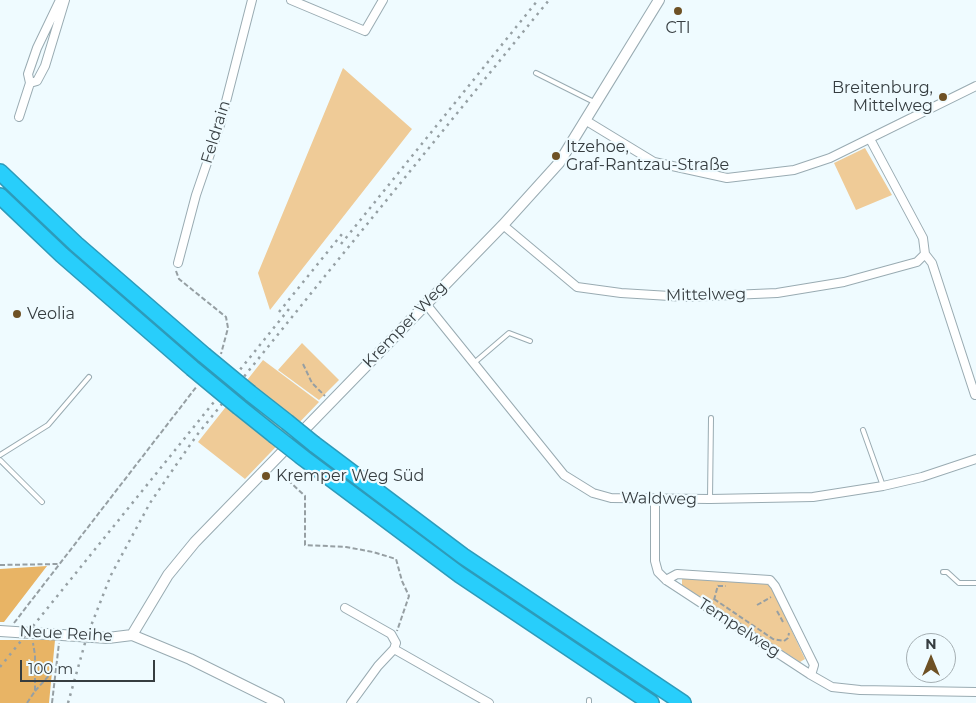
<!DOCTYPE html>
<meta charset="utf-8">
<style>
body{margin:0}
#map{position:relative;width:976px;height:703px;overflow:hidden;background:#effbff;font-family:Montserrat,sans-serif}
canvas{display:block}
.north{position:absolute;left:906px;top:633px;width:50px;height:50px;box-sizing:border-box;background:#effbff;border:1px solid #a5afb3;border-radius:50%;rotate:0deg;font-size:14px;font-weight:700;line-height:20px;text-align:center;color:#363d40}
.north::after{content:'';display:block;margin:auto;width:18px;height:22px;background:#6e5125;clip-path:polygon(50% 0,100% 100%,50% 72%,0 100%)}
.scale{position:absolute;left:20px;top:660px;width:135px;height:22px;box-sizing:border-box;border:2px solid #363d40;border-top:0;padding-left:6px;font-size:15px;line-height:18px;white-space:nowrap;color:#363d40;-webkit-text-stroke:4px #effbff;paint-order:stroke}
</style>
<div id="map">
<canvas width="976" height="703"></canvas>
<div class="north">N</div>
<div class="scale">100 m</div>
</div>
<script>
const c = document.querySelector('canvas').getContext('2d');
c.lineJoin = 'round';
function fill(path, color) { c.fillStyle = color; c.fill(path, 'evenodd'); }
const toPath = rows => new Path2D(rows.map(r => 'M' + r).join(''));
function trace(path, color, width, dash) { c.strokeStyle = color; c.lineWidth = width; c.lineCap = dash ? 'butt' : 'round'; c.setLineDash(dash || []); c.stroke(path); }
function label(font, color, halo, rows, align = 'center') {
  c.font = font + ' Montserrat,sans-serif'; c.lineWidth = 4.5; c.setLineDash([]); c.textBaseline = 'middle'; c.strokeStyle = halo; c.fillStyle = color; for (const [text, x, y, turn = 0] of rows) {
    c.save(); c.translate(x, y); c.rotate((+turn || 0) * Math.PI / 180); c.textAlign = isNaN(turn) ? turn : align; if (halo) c.strokeText(text, 0, 0); c.fillText(text, 0, 0); c.restore();
  }
}
fill(toPath([
 [343,68,412,129,270,310,258,273],
 [865,148,892,195,856,210,834,163],
 [302,343,339,380,319,400,278,370],
 [263,360,319,402,245,479,198,442],
 [685,577,767,583,771,586,805,659,800,662,682,585,682,579]
]), '#efcb97');
fill(toPath([
 [47,566,4,622,0,622,0,569],
 [0,640,55,640,49,703,0,703]
]), '#e8b465');
const service = toPath([
 [536,73,594,102],
 [474,363,509,333,530,341],
 [863,430,883,486],
 [0,455,48,425,89,377],
 [0,460,42,502],
 [710,499,711,418],
 [943,572,947,572,959,583,976,583],
 [589,700,589,703]
]);
const minor = toPath([
 [291,0,365,31,383,0],
 [30,83,37,81,45,66,65,0],
 [19,117,30,83,28,74,37,48,60,0],
 [585,120,654,162,727,178,794,170,830,158,976,86],
 [503,225,577,287,621,293,686,297,777,293,844,282,917,262,925,254,923,238,870,139],
 [925,254,932,263,975,395],
 [178,263,196,195,220,125,252,0],
 [426,304,564,475,593,493,611,498,710,499,813,497,883,486,922,477,976,459],
 [655,498,655,561,658,572,666,580,811,675,832,687,860,690,976,692],
 [666,580,677,574,770,580,775,586,814,665,811,675],
 [345,608,391,634,396,643,394,649,378,666,351,703],
 [394,649,489,703]
]);
const tertiary = toPath([
 [0,631,108,638,132,635],
 [132,635,168,575,195,542,503,225,559,163,659,0],
 [132,635,190,659,279,703]
]);
const motorway = toPath([
 [0,172,76,244,204,355],
 [0,196,62,255,192,368],
 [250,393,287,422],
 [239,407,274,435],
 [314,444,463,556,683,703],
 [302,457,460,575,651,703]
]);
trace(service, '#99abb2', 6);
trace(minor, '#99abb2', 10);
trace(tertiary, '#99abb2', 12);
trace(motorway, '#2d9bba', 18);
trace(toPath([
 [176,271,179,279,226,317,228,328,221,354],
 [303,364,312,383,325,396],
 [277,470,305,496,305,545,346,547,373,552,396,559,402,581,409,596,397,631],
 [0,565,58,564],
 [718,586,726,586],
 [714,599,773,639,784,641,788,638,789,633],
 [714,600,718,585],
 [757,605,771,597],
 [777,611,783,622],
 [14,623,197,386],
 [35,691,55,669],
 [27,703,35,691,35,655,33,643],
 [52,703,59,643]
]), '#969fa3', 2, [5, 2.5]);
trace(service, '#fff', 4);
trace(minor, '#fff', 8);
trace(tertiary, '#fff', 10);
trace(motorway, '#28cefb', 15);
trace(toPath([
 [341,244,538,0],
 [279,312,342,234],
 [0,667,289,309],
 [68,703,87,636,111,575,150,503,174,468,197,435,325,276,549,0]
]), '#96a0a4', 2.5, [2.5, 5]);
const motorwayBridge = toPath([
 [204,355,250,393],
 [192,368,239,407],
 [287,422,314,444],
 [274,435,302,457]
]);
trace(motorwayBridge, '#2d9bba', 18, []);
trace(motorwayBridge, '#28cefb', 15);
for (const [x, y, r, color] of [
 [678,11,5,"#6e5125"],
 [943,97,5,"#6e5125"],
 [556,156,5,"#6e5125"],
 [17,314,5,"#6e5125"],
 [266,476,5,"#6e5125"]
]) { const dot = new Path2D(); dot.arc(x, y, r, 0, 2 * Math.PI); c.fillStyle = color; c.fill(dot); trace(dot, '#effbff', 2); }
label('16px', '#363d40', '#effbff', [
 ["CTI",678,28,"center"],
 ["Breitenburg,",933,88,"right"],
 ["Mittelweg",933,106,"right"],
 ["Itzehoe,",566,147],
 ["Graf-Rantzau-Straße",566,165],
 ["Veolia",27,314],
 ["Kremper Weg Süd",276,476]
], 'left');
label('16px', '#363d40', '#effbff', [
 ["Feldrain",216,132,-73],
 ["Mittelweg",706,295,-1],
 ["Kremper Weg",405,325,-46],
 ["Waldweg",659,499,1],
 ["Tempelweg",739,628,33],
 ["Neue Reihe",66,634,3]
]);
</script>
